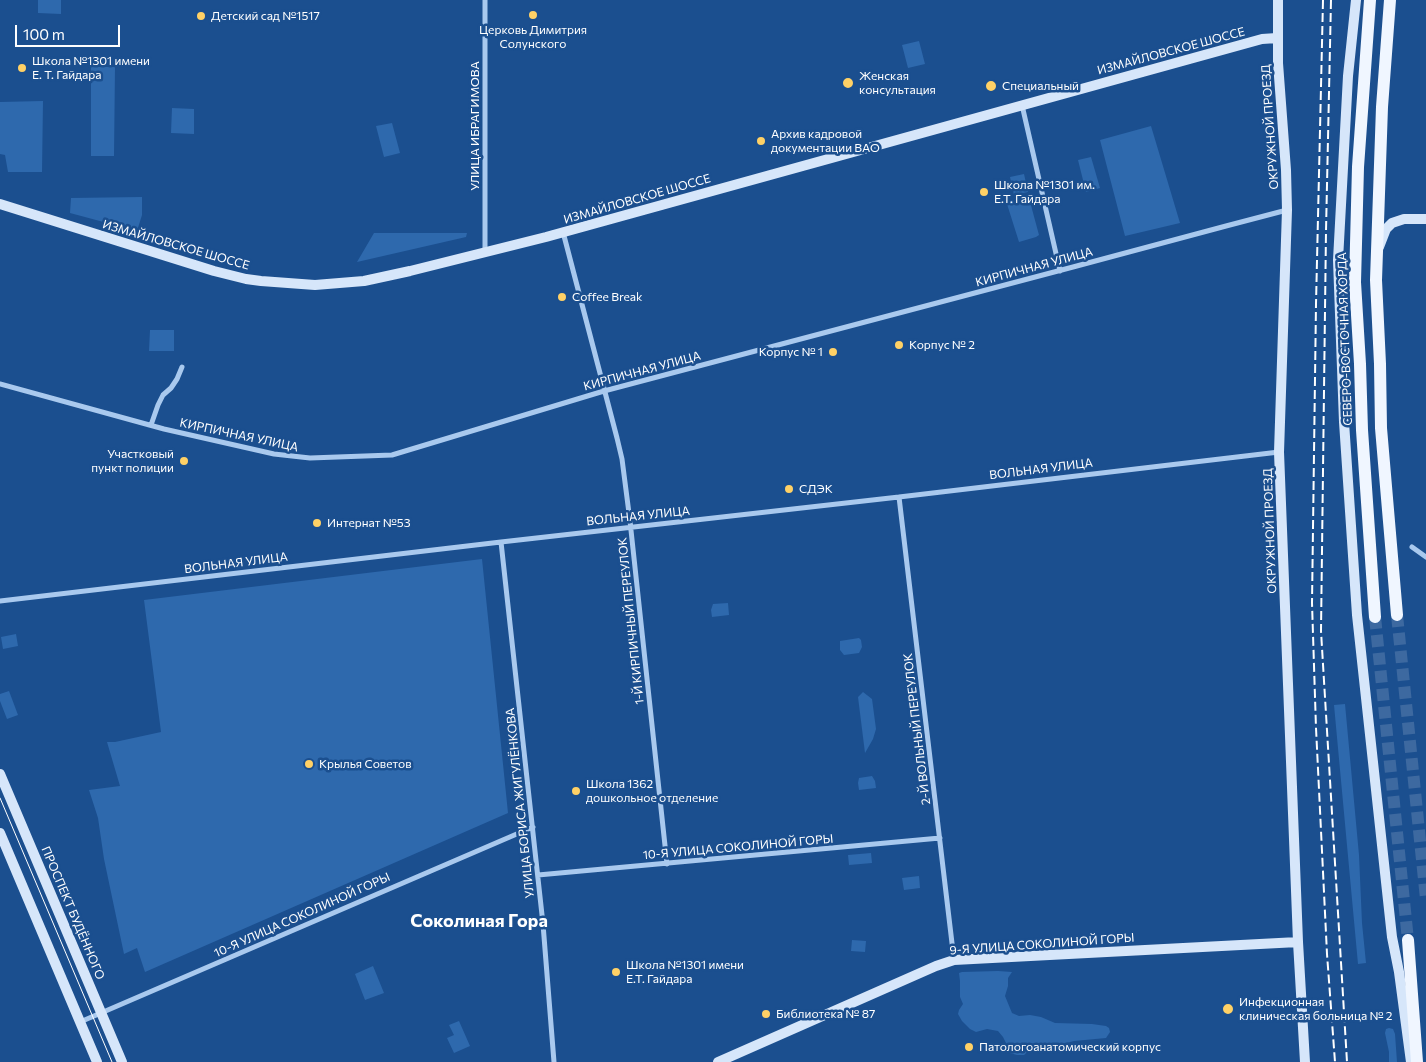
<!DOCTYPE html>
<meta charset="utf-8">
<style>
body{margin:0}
#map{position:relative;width:1426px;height:1062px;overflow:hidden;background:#1b4f8f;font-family:Commissioner,sans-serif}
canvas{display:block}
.scale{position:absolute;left:15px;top:25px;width:105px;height:22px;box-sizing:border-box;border:2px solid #fff;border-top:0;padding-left:6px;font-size:15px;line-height:18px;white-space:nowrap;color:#fff;-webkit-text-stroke:4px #1b4f8f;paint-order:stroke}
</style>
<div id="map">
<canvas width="1426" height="1062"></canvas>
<div class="scale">100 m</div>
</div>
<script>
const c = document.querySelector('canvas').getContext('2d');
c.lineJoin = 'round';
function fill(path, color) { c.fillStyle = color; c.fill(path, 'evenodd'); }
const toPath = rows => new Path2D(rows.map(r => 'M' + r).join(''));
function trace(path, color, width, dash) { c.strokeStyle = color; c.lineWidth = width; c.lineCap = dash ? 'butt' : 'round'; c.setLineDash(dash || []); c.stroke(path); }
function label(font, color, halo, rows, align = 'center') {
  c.font = font + ' Commissioner,sans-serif'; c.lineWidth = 5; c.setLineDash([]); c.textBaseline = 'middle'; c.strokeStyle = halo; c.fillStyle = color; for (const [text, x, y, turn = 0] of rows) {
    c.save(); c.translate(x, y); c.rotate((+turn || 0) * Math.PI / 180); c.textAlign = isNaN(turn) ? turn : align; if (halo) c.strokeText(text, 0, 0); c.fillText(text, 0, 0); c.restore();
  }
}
fill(toPath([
 [38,0,61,0,61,14,38,13],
 [919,41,925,64,908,68,902,45],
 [91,67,115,67,114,156,91,156],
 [43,101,42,172,8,172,5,155,0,154,0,102],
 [172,108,194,109,194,134,171,133],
 [392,123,400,153,384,157,376,126],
 [1151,126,1180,223,1125,236,1100,140],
 [1091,157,1100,188,1086,192,1078,160],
 [1024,174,1028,192,1014,195,1010,177],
 [142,197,142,215,137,231,70,213,71,198],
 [1025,197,1029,198,1039,235,1036,237,1019,242,1007,204,1009,201],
 [374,233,467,233,466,237,357,262],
 [150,330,174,330,174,351,149,351],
 [482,559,508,813,145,972,137,948,124,954,104,859,98,818,89,790,120,786,107,742,115,742,161,732,144,600],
 [728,603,729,615,712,617,711,610,713,604],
 [16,634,18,646,3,649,1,637],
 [859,638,861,640,862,647,859,653,844,655,840,650,840,641],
 [9,691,18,715,7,719,0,701,0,694],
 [863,692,872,699,876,729,873,739,865,753,858,697],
 [1345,704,1359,855,1362,923,1366,963,1358,964,1334,705],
 [872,776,875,781,876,788,859,790,858,783,859,778],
 [871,853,872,863,849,865,848,855],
 [919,876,920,888,904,890,902,878],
 [852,940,866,941,865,952,851,951],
 [373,966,384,993,365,1000,355,974],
 [998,971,1012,972,1008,978,1008,986,1005,996,1012,1013,1019,1016,1030,1015,1041,1017,1055,1023,1092,1024,1106,1026,1109,1028,1110,1032,1106,1038,1074,1041,1055,1046,1033,1046,1024,1055,1017,1055,1010,1053,1009,1049,1003,1037,998,1031,987,1029,976,1032,970,1029,962,1021,958,1014,959,1010,963,1004,960,997,960,981,959,973,962,972],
 [459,1021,470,1046,454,1053,447,1038,454,1035,449,1025],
 [1389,1028,1393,1029,1395,1034,1397,1062,1389,1062,1389,1052,1385,1033,1386,1029]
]), '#2e69ad');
trace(toPath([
 [1397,615,1426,899],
 [1375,617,1408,940]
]), '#3d69a0', 12, [12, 6]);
trace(toPath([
 [485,0,485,252],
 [1022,105,1060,271],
 [563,232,617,438,622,459,630,521,667,864],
 [0,384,164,429,274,454,310,458,392,455,604,391,1073,267,1226,226,1287,210],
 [151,425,158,405,163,395,171,388,177,379,182,367],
 [899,497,954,960],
 [501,542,543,924,554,1062],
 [1412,547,1426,557],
 [0,601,501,542,899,497,1279,452],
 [538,875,940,838],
 [80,1022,533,827]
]), '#a9c9ee', 5);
trace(toPath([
 [1278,0,1278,63,1286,170,1287,210,1279,452,1298,942,1305,1062],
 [1356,0,1348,76,1338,260,1344,422,1357,615,1392,937,1399,972,1411,1062],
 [0,204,214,271,246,279,261,281,315,285,364,281,410,271,546,237,1262,39,1277,38],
 [1379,247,1386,229,1392,223,1404,219,1426,219],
 [0,774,122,1062],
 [0,833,97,1062],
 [718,1062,936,966,954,960,1298,942]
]), '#d6e6fa', 10);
trace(toPath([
 [1370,0,1358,167,1355,282,1360,364,1362,430,1375,617],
 [1390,0,1382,107,1376,280,1380,364,1381,428,1397,615],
 [1408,940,1417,1062]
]), '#f0f6ff', 12);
trace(toPath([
 [0,798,112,1062]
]), '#fff', 1);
trace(toPath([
 [1323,0,1316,304,1312,603,1316,728,1327,954,1335,1062],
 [1331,0,1326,231,1321,631,1347,1062]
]), '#fff', 2, [9, 4]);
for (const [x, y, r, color] of [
 [533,15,5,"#ffd166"],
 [201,16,5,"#ffd166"],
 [22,68,5,"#ffd166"],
 [848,83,6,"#ffd166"],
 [991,86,6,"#ffd166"],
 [761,141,5,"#ffd166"],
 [984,192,5,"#ffd166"],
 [562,297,5,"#ffd166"],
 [899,345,5,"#ffd166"],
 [833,352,5,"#ffd166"],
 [184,461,5,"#ffd166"],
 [789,489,5,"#ffd166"],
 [317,523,5,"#ffd166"],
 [309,764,5,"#ffd166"],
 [576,791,5,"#ffd166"],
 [616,972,5,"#ffd166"],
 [1228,1009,6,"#ffd166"],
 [766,1014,5,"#ffd166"],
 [969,1047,5,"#ffd166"]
]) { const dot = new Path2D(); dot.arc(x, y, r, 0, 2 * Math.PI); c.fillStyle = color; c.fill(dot); trace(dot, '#1b4f8f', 2); }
label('12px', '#fff', '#1b4f8f', [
 ["Детский сад №1517",211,16],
 ["Церковь Димитрия",533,30,"center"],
 ["Солунского",533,44,"center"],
 ["Школа №1301 имени",32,61],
 ["Е. Т. Гайдара",32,75],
 ["Женская",859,76],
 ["консультация",859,90],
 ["Специальный",1002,86],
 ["Архив кадровой",771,134],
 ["документации ВАО",771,148],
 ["Школа №1301 им.",994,185],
 ["Е.Т. Гайдара",994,199],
 ["Coffee Break",572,297],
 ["Корпус № 2",909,345],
 ["Корпус № 1",823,352,"right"],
 ["Участковый",174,454,"right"],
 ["пункт полиции",174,468,"right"],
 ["СДЭК",799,489],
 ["Интернат №53",327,523],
 ["Крылья Советов",319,764],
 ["Школа 1362",586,784],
 ["дошкольное отделение",586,798],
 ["Школа №1301 имени",626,965],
 ["Е.Т. Гайдара",626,979],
 ["Инфекционная",1239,1002],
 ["клиническая больница № 2",1239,1016],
 ["Библиотека № 87",776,1014],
 ["Патологоанатомический корпус",979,1047]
], 'left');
label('12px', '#fff', '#1b4f8f', [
 ["ИЗМАЙЛОВСКОЕ ШОССЕ",1171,51,-15],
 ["УЛИЦА ИБРАГИМОВА",475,126,-90],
 ["ОКРУЖНОЙ ПРОЕЗД",1270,127,-94],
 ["ИЗМАЙЛОВСКОЕ ШОССЕ",637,199,-16],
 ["ИЗМАЙЛОВСКОЕ ШОССЕ",176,245,16],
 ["КИРПИЧНАЯ УЛИЦА",1034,267,-15],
 ["СЕВЕРО-ВОСТОЧНАЯ ХОРДА",1345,339,-92],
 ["КИРПИЧНАЯ УЛИЦА",642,371,-15],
 ["КИРПИЧНАЯ УЛИЦА",239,435,12],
 ["ВОЛЬНАЯ УЛИЦА",1041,469,-7],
 ["ВОЛЬНАЯ УЛИЦА",638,516,-6],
 ["ОКРУЖНОЙ ПРОЕЗД",1270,531,-92],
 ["ВОЛЬНАЯ УЛИЦА",236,563,-7],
 ["1-Й КИРПИЧНЫЙ ПЕРЕУЛОК",631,621,-96],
 ["2-Й ВОЛЬНЫЙ ПЕРЕУЛОК",917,729,-97],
 ["УЛИЦА БОРИСА ЖИГУЛЁНКОВА",520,803,-96],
 ["10-Я УЛИЦА СОКОЛИНОЙ ГОРЫ",738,847,-5],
 ["ПРОСПЕКТ БУДЁННОГО",73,913,67],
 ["10-Я УЛИЦА СОКОЛИНОЙ ГОРЫ",302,915,-24],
 ["9-Я УЛИЦА СОКОЛИНОЙ ГОРЫ",1042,944,-4]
]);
label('bold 18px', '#fff', '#1b4f8f', [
 ["Соколиная Гора",479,921]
]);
</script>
